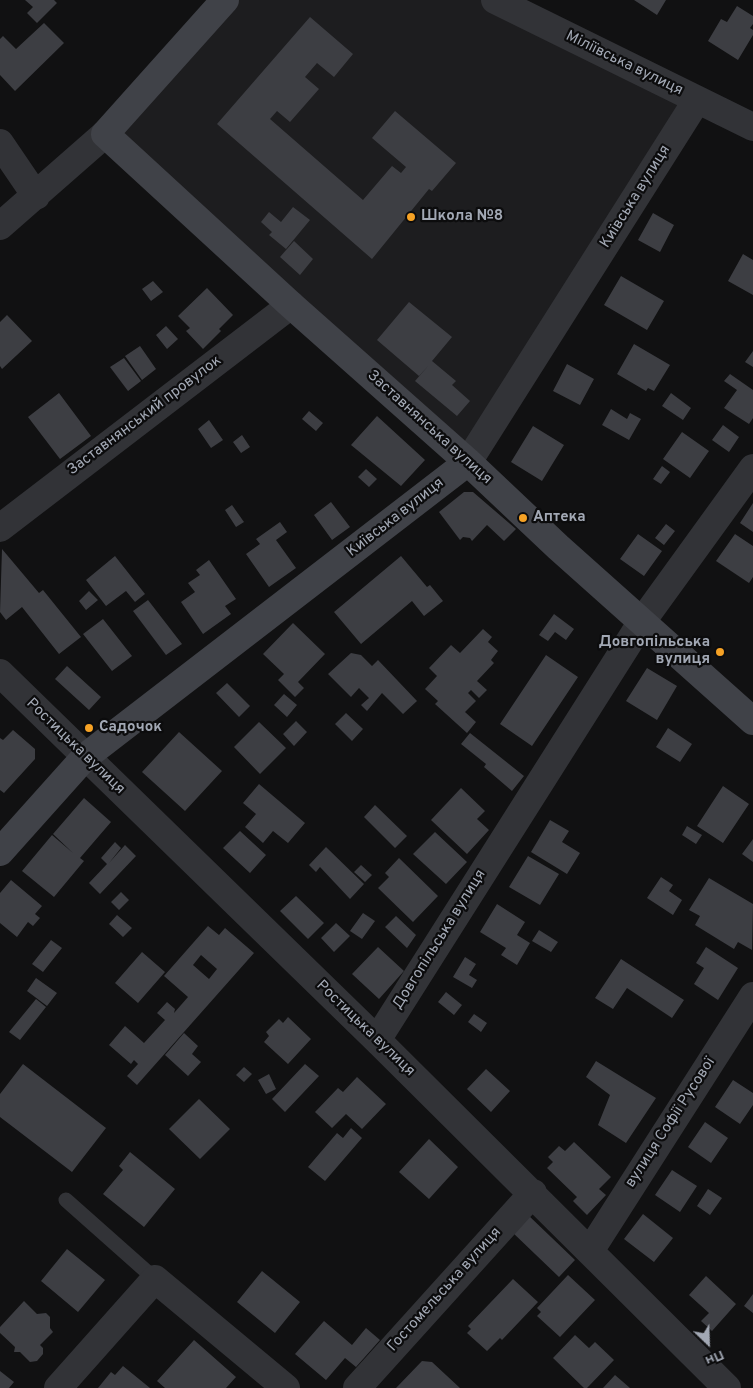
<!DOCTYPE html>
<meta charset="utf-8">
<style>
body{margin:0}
#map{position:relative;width:753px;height:1388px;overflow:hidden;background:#111112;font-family:Overpass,sans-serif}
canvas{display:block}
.north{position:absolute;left:683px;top:1318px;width:50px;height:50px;-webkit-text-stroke:4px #0c0c0d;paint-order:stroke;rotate:156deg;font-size:14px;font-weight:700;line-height:20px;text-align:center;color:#a2a8b4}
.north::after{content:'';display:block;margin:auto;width:18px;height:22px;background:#a2a8b4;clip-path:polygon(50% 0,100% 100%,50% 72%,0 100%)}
</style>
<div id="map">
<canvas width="753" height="1388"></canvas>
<div class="north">Пн</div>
</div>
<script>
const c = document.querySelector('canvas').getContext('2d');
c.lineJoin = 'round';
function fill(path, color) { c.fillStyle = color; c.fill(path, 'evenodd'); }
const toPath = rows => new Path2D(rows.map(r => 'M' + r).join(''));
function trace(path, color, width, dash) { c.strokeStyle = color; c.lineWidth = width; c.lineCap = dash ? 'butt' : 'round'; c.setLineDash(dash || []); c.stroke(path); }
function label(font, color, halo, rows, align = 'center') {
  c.font = font + ' Overpass,sans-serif'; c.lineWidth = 4.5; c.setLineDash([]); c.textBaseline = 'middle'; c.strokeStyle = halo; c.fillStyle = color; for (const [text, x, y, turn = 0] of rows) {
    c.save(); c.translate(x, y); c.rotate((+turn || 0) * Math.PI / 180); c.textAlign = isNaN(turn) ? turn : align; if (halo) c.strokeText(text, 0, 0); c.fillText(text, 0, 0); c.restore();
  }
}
fill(toPath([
 [226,0,501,0,694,100,467,460,108,132]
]), '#1d1d1f');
fill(toPath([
 [25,0,54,0,57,3,37,23,27,13,33,7],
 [634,0,666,0,657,15],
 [737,6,753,16,753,24,750,28,753,30,753,35,738,60,708,41,721,19,727,22],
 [310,17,353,54,334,77,317,63,305,77,319,89,290,122,277,111,270,119,363,200,392,166,401,173,406,167,372,138,395,111,456,163,432,191,429,189,372,259,217,124],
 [44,23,64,43,15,91,0,75,0,39,3,36,16,49],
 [293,207,310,220,286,249,269,235,272,232,261,222,269,212,281,222],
 [653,213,674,225,660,252,638,240],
 [294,241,313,259,300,275,280,257],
 [743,254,753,260,753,295,728,281],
 [621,276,664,301,647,330,604,305],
 [153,281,163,292,151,301,142,289],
 [207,288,233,315,219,329,221,331,203,349,186,331,190,328,178,316],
 [409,302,452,337,432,361,456,381,452,385,470,401,457,416,415,381,429,365,419,376,377,340],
 [7,315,32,341,2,369,0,366,0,322],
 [166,326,178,339,167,349,156,335],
 [634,344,670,365,654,391,648,388,646,391,617,374],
 [140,346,156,369,142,380,125,356],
 [753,351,753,367,745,362],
 [124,358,141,381,128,391,110,367],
 [567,364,594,379,580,405,553,391],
 [730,374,753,390,753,418,749,424,724,408,737,390,724,381],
 [59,393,91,436,60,459,28,417],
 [671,393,691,408,683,420,662,406],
 [611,409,627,419,630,413,641,419,629,440,602,425],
 [309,411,323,423,316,431,302,419],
 [377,416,425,460,401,486,351,445],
 [209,420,223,440,211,448,198,429],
 [723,425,739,437,729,452,712,440],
 [533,426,564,445,542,481,511,462],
 [682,432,709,451,690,478,663,459],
 [242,435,250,447,241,453,233,442],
 [662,466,670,472,661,484,653,479],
 [366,469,377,479,369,487,358,477],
 [464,492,473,492,516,529,504,541,487,525,472,541,470,538,463,537,460,540,439,512],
 [331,502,350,527,332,540,314,515],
 [753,503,753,532,740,523],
 [232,505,244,522,236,527,225,510],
 [280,522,287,532,276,540,296,568,269,587,246,554,260,544,256,539],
 [666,524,675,531,664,545,655,538],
 [638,534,662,551,644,576,620,559],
 [735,534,753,546,753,577,749,583,716,561],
 [2,549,39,593,43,590,81,637,59,654,22,607,6,620,0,612],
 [115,556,145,594,135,602,126,591,106,606,86,580],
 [401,556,427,587,430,585,443,601,424,616,412,601,361,644,334,612],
 [209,560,236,599,225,606,231,614,203,634,181,602,195,592,188,583,200,575,196,570],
 [89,591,98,600,86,610,79,601],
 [148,600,182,644,166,655,133,611],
 [554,614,574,629,566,640,555,632,548,641,539,635],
 [103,619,132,656,112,671,83,634],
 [293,623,325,654,298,682,304,688,295,697,278,680,284,674,263,654],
 [483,629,492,637,488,642,498,651,491,660,494,663,477,681,487,690,479,698,471,690,468,693,476,701,465,712,476,722,467,733,435,704,438,701,425,689,437,676,429,668,451,645,460,653],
 [351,653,361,655,372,666,378,660,417,701,403,714,382,693,367,711,361,705,369,698,359,688,351,697,328,674],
 [546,655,578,677,532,746,500,724],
 [67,666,101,697,89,710,55,679],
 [647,668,677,686,657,720,626,701],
 [227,683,250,706,239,717,216,693],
 [284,694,297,705,287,717,274,705],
 [346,713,363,729,352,741,335,724],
 [296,721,307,732,294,746,283,734],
 [259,722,286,748,260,774,234,747],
 [668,728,692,744,680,762,656,747],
 [13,730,35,749,35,759,4,793,0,790,0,738,3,740],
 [179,732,222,771,185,811,142,772],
 [470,733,524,776,512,791,484,767,486,764,461,744],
 [259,784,305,823,288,843,273,831,263,843,245,827,256,814,243,803],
 [723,786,749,804,723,843,697,826],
 [461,788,485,811,477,819,489,830,467,854,431,820],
 [84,798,111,822,80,858,84,861,54,897,22,871,52,835,73,853,53,834],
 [375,805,407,836,395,848,364,817],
 [550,820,569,831,562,842,580,853,567,874,531,852],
 [687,826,702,835,696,844,682,835],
 [240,831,266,855,250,873,223,848],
 [435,832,467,862,446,884,413,854],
 [753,839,753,862,742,854],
 [115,842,121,848,109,863,125,845,136,856,100,894,89,883,107,864,101,858],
 [326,847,364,884,350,899,320,867,316,872,309,865],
 [528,856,559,874,540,905,509,887],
 [399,858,438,896,413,922,378,888,389,877,385,873],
 [361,865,372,875,365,882,354,872],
 [661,877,673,885,669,891,682,900,673,915,647,898],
 [709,878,753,904,752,950,738,942,734,949,695,925,700,916,689,910],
 [11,880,42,906,35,914,40,918,33,926,28,922,17,937,0,923,0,893],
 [121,892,129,900,119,910,111,902],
 [296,896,324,923,308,939,280,911],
 [497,904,525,922,517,935,530,943,517,965,501,955,506,948,480,932],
 [363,913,375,921,362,939,350,931],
 [117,915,132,928,123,937,109,924],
 [396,916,416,935,407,948,385,927],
 [336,923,350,936,334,952,321,938],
 [208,926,219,935,225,928,254,953,137,1085,127,1076,138,1064,134,1060,131,1064,109,1045,125,1026,144,1043,165,1020,157,1013,167,1002,175,1009,174,1013,188,997,164,976],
 [201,955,217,969,209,979,193,965],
 [539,930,558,942,551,952,532,941],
 [51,940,62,948,43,972,32,964],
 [378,947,404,971,379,999,352,974],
 [706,947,738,968,718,1000,694,984,704,968,696,963],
 [142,952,165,972,138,1003,115,983],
 [465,957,476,964,469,975,477,980,472,988,453,977],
 [621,959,684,1000,672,1018,627,988,613,1009,595,998],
 [36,978,57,993,47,1006,27,991],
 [446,992,462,1005,454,1015,438,1002],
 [36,999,46,1007,20,1040,9,1032],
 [474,1014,487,1023,481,1032,468,1022],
 [288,1017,311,1039,288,1064,264,1042,269,1036,266,1032,279,1019,283,1023],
 [184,1033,198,1046,192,1054,201,1062,188,1076,165,1055],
 [596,1061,656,1098,626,1143,598,1125,610,1095,586,1077],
 [23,1064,106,1128,72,1172,0,1117,0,1094],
 [305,1064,319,1076,285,1112,272,1099],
 [244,1067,252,1074,244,1082,236,1075],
 [486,1069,510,1091,491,1112,467,1089],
 [269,1074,276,1089,266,1094,258,1080],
 [357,1077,386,1104,362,1129,346,1114,332,1128,315,1112,338,1088,343,1092],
 [733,1080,753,1093,753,1105,740,1124,715,1107],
 [199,1099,230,1129,200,1159,169,1129],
 [705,1122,728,1138,711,1163,688,1147],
 [351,1128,362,1138,325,1181,308,1167,337,1133,343,1138],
 [429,1139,458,1167,429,1199,399,1172],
 [574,1142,611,1177,599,1189,606,1195,587,1215,573,1201,577,1197,547,1168,553,1162,548,1157,559,1146,565,1151],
 [130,1152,175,1189,144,1227,103,1194,123,1170,119,1166],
 [672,1170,697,1186,680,1212,655,1195],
 [708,1189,722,1198,710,1215,697,1206],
 [527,1214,575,1260,559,1277,511,1231],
 [643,1214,673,1238,654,1262,624,1239],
 [67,1249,105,1280,78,1312,41,1281],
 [262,1271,300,1302,275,1333,237,1302],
 [568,1275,595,1300,560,1337,537,1316,541,1312,537,1308],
 [706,1276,736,1304,712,1331,701,1321,709,1313,689,1295],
 [513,1279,538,1302,502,1340,500,1338,487,1351,467,1333,471,1329,468,1326],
 [753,1294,753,1313,744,1306],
 [24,1301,37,1314,46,1313,50,1317,50,1328,53,1332,40,1345,43,1348,43,1354,37,1361,30,1362,20,1352,14,1352,15,1347,0,1333,0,1327],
 [324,1321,352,1345,366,1328,380,1340,356,1367,345,1358,326,1380,295,1354],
 [575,1335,589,1348,595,1342,614,1360,587,1388,584,1388,553,1358],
 [194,1340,236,1377,226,1388,165,1388,157,1381],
 [422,1361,432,1362,460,1388,396,1388],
 [123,1366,150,1388,98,1388,111,1372,115,1375],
 [0,1371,14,1382,9,1388,0,1388],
 [615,1375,630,1388,603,1388]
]), '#3d3e43');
trace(toPath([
 [66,1200,155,1279]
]), '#323337', 15);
trace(toPath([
 [495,0,753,127],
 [0,143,36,196],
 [0,226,105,134],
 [468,462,697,100],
 [0,528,291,305],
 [0,673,377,1040,727,1388],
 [377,1040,643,620,753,468],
 [590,1251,753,996],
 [58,1388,155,1279,286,1388],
 [357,1388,533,1193]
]), '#323337', 28);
trace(toPath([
 [225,0,105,134,291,305,468,462,558,547,753,721],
 [0,852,85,757,468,462]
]), '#404248', 28);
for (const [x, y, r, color] of [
 [411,217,5,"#f6a225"],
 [523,518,5,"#f6a225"],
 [720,652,5,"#f6a225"],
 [89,728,5,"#f6a225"]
]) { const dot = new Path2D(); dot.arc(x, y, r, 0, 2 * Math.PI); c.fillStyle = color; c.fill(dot); trace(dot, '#0c0c0d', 2); }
label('15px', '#a2a8b4', '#0c0c0d', [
 ["Міліївська вулиця",624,64,26],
 ["Київська вулиця",636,197,-58],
 ["Заставнянський провулок",145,416,-37],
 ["Заставнянська вулиця",429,428,42],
 ["Київська вулиця",396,518,-38],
 ["Ростицька вулиця",75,747,44],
 ["Довгопільська вулиця",440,940,-58],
 ["Ростицька вулиця",365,1029,44],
 ["вулиця Софії Русової",671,1123,-57],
 ["Гостомельська вулиця",445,1290,-48]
]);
label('bold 15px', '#a2a8b4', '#0c0c0d', [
 ["Школа №8",421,217],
 ["Аптека",533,518],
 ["Довгопільська",710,643,"right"],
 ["вулиця",710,660,"right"],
 ["Садочок",99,728]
], 'left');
</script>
